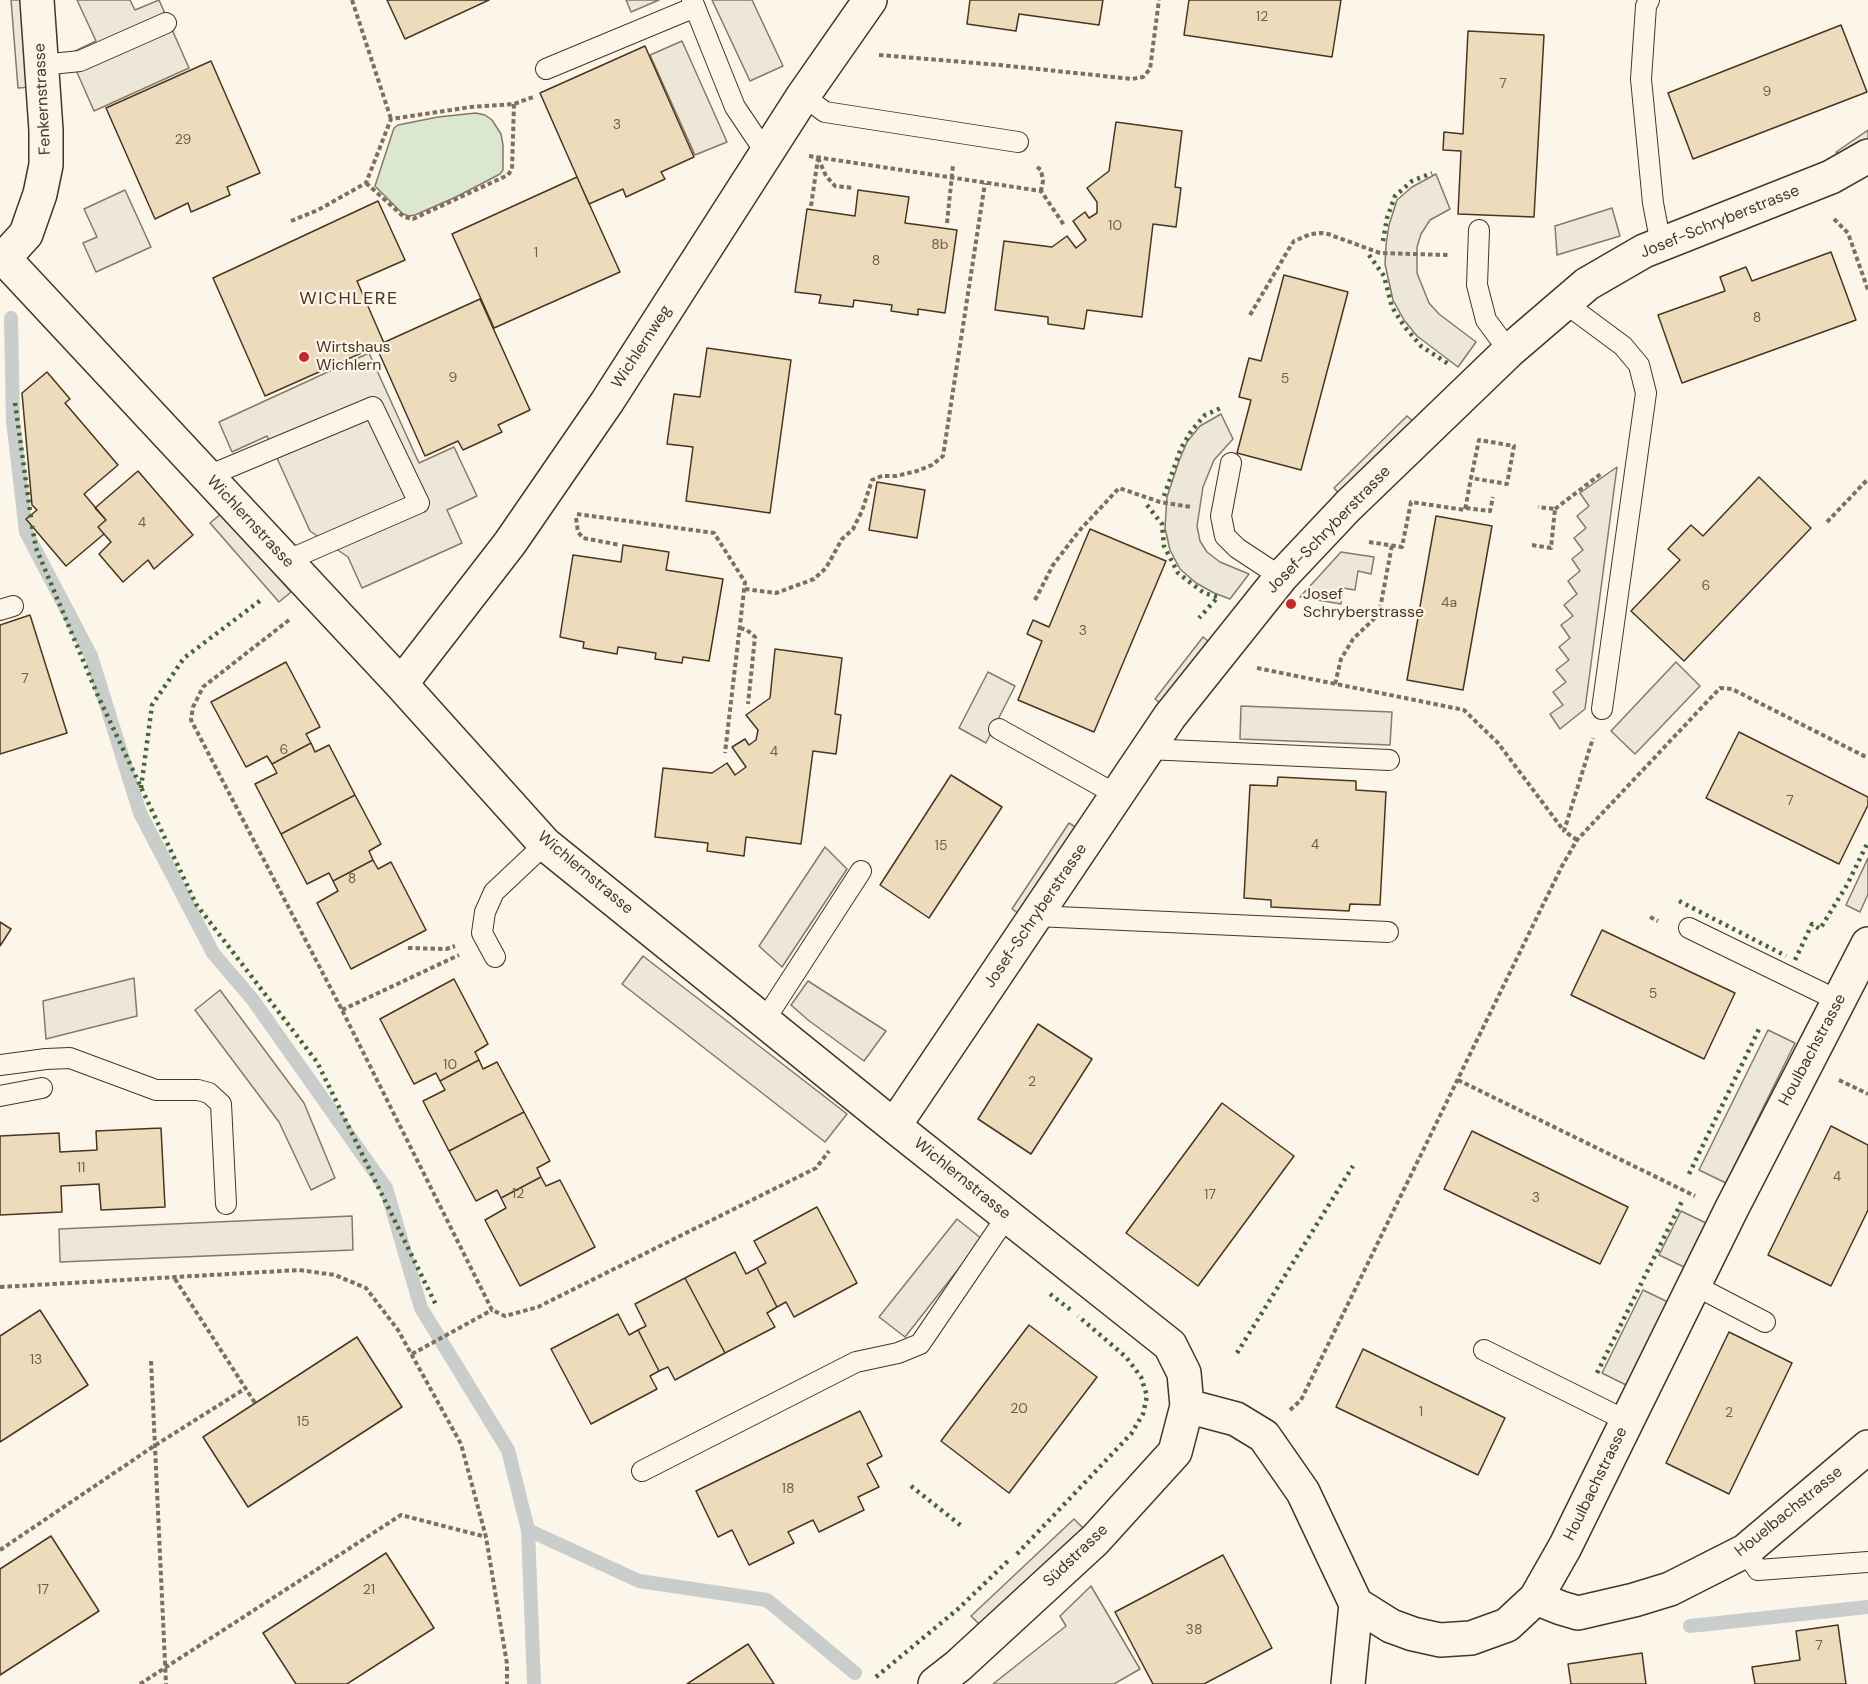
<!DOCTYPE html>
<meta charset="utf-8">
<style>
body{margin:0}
canvas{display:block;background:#fbf6e9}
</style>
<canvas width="1868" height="1684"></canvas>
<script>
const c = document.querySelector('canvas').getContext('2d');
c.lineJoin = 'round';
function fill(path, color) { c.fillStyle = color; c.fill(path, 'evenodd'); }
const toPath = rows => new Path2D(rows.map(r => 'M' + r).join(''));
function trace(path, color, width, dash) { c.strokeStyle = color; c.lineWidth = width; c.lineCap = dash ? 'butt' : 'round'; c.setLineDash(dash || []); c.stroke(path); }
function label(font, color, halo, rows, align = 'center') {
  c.font = font + ' "DM Sans",sans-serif'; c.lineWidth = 4.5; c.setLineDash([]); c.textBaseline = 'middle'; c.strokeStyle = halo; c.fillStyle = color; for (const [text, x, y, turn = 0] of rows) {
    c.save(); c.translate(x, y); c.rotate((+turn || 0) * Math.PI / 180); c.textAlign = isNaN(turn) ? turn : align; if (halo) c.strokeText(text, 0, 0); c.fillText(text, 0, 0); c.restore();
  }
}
const green = toPath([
 [476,113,485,115,492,120,501,134,503,145,503,170,500,174,456,197,415,215,409,216,403,214,375,186,394,128,398,125,438,117,476,113]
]);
fill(green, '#dce7d0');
trace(green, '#887966', 1.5);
const parking = toPath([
 [11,0,25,0,32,87,18,88,11,0],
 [77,0,130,0,135,10,159,0,189,68,94,111,69,54,96,41,77,0],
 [626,0,659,0,631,12,626,0],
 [712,0,752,0,783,66,750,81,712,0],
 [682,41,727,142,695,155,650,55,682,41],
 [1868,130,1868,147,1844,164,1836,152,1868,130],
 [1436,174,1450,209,1430,220,1421,234,1417,247,1417,273,1429,303,1439,314,1476,342,1458,367,1417,336,1404,320,1393,300,1385,264,1386,245,1389,225,1397,200,1412,187,1436,174],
 [125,190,151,247,96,272,83,243,97,237,84,209,125,190],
 [1612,208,1620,236,1557,255,1555,226,1612,208],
 [369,353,419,463,454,447,477,496,447,510,462,543,362,588,348,557,310,531,267,436,232,452,219,422,369,353],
 [1221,414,1233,439,1214,460,1203,487,1197,526,1200,541,1207,552,1220,562,1249,574,1230,599,1214,593,1196,583,1180,569,1170,550,1165,528,1167,497,1179,461,1187,442,1200,426,1221,414],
 [1407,416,1417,425,1343,498,1334,488,1407,416],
 [1617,467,1585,709,1560,729,1550,714,1563,705,1553,692,1566,682,1556,670,1569,660,1559,647,1570,638,1561,625,1573,616,1564,605,1577,594,1568,581,1580,571,1572,559,1583,550,1574,538,1586,528,1577,516,1589,506,1580,493,1617,467],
 [222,513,291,592,279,602,210,523,222,513],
 [1341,552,1374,557,1371,574,1358,571,1355,590,1343,588,1341,604,1300,597,1341,552],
 [1203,637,1213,645,1165,707,1155,699,1203,637],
 [1676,662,1700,686,1635,754,1611,731,1676,662],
 [988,672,1015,686,986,743,959,728,988,672],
 [1241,706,1392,712,1390,745,1240,739,1241,706],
 [1069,823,1080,830,1024,917,1012,909,1069,823],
 [825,847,847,869,782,967,759,946,825,847],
 [1868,858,1868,894,1860,912,1846,905,1868,858],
 [643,956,847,1114,825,1142,622,984,643,956],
 [134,978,137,1016,46,1039,43,1001,134,978],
 [808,981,886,1031,864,1061,808,1020,791,1005,808,981],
 [220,990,304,1103,335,1178,311,1190,279,1122,195,1010,220,990],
 [1768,1030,1795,1043,1726,1183,1699,1170,1768,1030],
 [1681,1211,1706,1223,1684,1267,1659,1255,1681,1211],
 [352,1216,353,1250,60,1262,59,1229,352,1216],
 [957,1219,982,1239,905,1337,879,1317,957,1219],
 [1643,1290,1668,1302,1626,1385,1602,1373,1643,1290],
 [1074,1519,1083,1528,980,1625,971,1616,1074,1519],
 [1091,1586,1140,1669,1114,1684,993,1684,1066,1626,1060,1616,1091,1586]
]);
fill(parking, '#ede7d9');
trace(parking, '#887966', 1.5);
trace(toPath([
 [11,318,13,421,26,532,91,656,140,813,213,953,253,1000,386,1188,421,1308,508,1450,528,1530,534,1684],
 [528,1530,639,1581,767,1600,855,1673],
 [1690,1626,1868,1607]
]), '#c9cecd', 14);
const building = toPath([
 [387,0,489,0,405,39,387,0],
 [970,0,1103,0,1099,25,1019,14,1016,31,967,24,970,0],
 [1189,0,1341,0,1332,57,1184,35,1189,0],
 [1841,25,1867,92,1693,159,1668,93,1841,25],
 [1468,31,1544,35,1534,217,1458,214,1461,151,1443,150,1444,132,1463,134,1468,31],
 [645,46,694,157,661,172,665,179,626,197,623,189,589,204,540,93,645,46],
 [211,61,260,173,227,187,230,195,191,212,188,203,155,219,106,108,211,61],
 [1116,122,1182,131,1175,187,1181,188,1176,227,1153,224,1142,317,1087,310,1084,329,1048,324,1048,317,995,310,1004,241,1052,247,1067,236,1076,248,1086,240,1073,221,1085,212,1089,218,1097,213,1097,202,1087,188,1109,171,1116,122],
 [577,177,620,272,494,328,452,234,577,177],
 [858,190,909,197,905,223,957,230,945,313,918,309,918,315,891,311,892,305,854,300,853,307,819,303,821,295,795,292,807,209,855,216,858,190],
 [378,201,405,260,357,281,384,343,265,396,213,278,378,201],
 [1831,252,1856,320,1682,383,1658,315,1725,291,1720,277,1746,267,1752,281,1831,252],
 [1284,275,1348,292,1301,470,1237,453,1251,400,1239,397,1249,358,1261,361,1284,275],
 [480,299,530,410,498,425,502,432,463,450,458,441,425,456,376,346,480,299],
 [707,348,791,360,770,513,686,501,693,447,667,444,674,394,700,397,707,348],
 [47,372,70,399,65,403,118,465,84,494,106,520,98,527,104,534,66,566,26,519,37,510,32,505,22,393,47,372],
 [138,471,193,535,154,569,148,560,123,582,99,554,111,542,98,527,106,520,95,508,138,471],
 [1759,477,1811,528,1684,661,1631,611,1680,560,1668,549,1691,525,1703,536,1759,477],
 [877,482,925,490,917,538,869,530,877,482],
 [1436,516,1492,526,1463,690,1407,680,1436,516],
 [1090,529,1166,561,1094,732,1018,700,1042,641,1027,634,1033,620,1049,627,1090,529],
 [623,545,669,552,666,570,723,579,709,661,683,657,682,663,655,659,656,653,618,647,617,654,583,648,584,642,560,637,573,555,621,562,623,545],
 [30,615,67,733,0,754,0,625,30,615],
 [775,649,842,658,835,714,841,715,836,754,813,751,801,844,746,837,744,856,707,851,708,843,655,837,663,768,712,773,727,763,735,775,746,767,732,747,745,739,749,745,756,740,758,730,746,715,770,698,775,649],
 [286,662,320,727,306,734,311,743,272,764,267,756,246,767,211,702,286,662],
 [1739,732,1868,797,1868,805,1839,864,1706,798,1739,732],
 [311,743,315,752,329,745,355,795,281,834,255,784,277,773,272,764,311,743],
 [951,775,1002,807,929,918,880,885,951,775],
 [1278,777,1356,781,1356,790,1386,792,1380,905,1350,904,1349,911,1271,907,1271,900,1244,898,1250,785,1277,786,1278,777],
 [355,795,381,844,369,851,373,860,333,881,329,873,307,884,281,834,355,795],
 [373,860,378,869,391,862,426,930,351,969,317,903,338,891,333,881,373,860],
 [0,922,11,929,0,946,0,922],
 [1602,930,1735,993,1704,1059,1571,995,1602,930],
 [454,979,488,1044,475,1052,479,1060,440,1081,436,1073,414,1084,380,1019,454,979],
 [1038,1024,1092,1059,1031,1154,978,1119,1038,1024],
 [479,1060,483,1069,497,1062,524,1112,449,1151,423,1101,445,1090,440,1081,479,1060],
 [1222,1103,1294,1156,1198,1286,1126,1233,1222,1103],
 [524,1112,550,1161,537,1168,541,1177,501,1198,497,1190,476,1201,449,1151,524,1112],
 [1831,1126,1868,1145,1868,1210,1831,1286,1768,1255,1831,1126],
 [161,1128,165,1207,101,1210,99,1184,61,1186,62,1212,0,1215,0,1136,59,1133,60,1152,97,1150,96,1131,161,1128],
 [1472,1131,1628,1207,1600,1264,1444,1189,1472,1131],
 [541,1177,546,1186,560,1180,595,1247,520,1286,485,1220,506,1208,501,1198,541,1177],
 [817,1207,857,1283,794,1317,786,1302,777,1307,757,1268,766,1263,754,1241,817,1207],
 [735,1252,746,1274,757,1268,777,1307,767,1313,775,1327,725,1353,685,1278,735,1252],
 [685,1278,725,1353,675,1380,668,1367,659,1371,638,1330,646,1326,635,1304,685,1278],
 [40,1310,88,1385,0,1442,0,1336,40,1310],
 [618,1314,629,1335,638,1330,659,1371,650,1376,657,1389,591,1424,551,1349,618,1314],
 [1029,1325,1097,1377,1009,1493,941,1441,1029,1325],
 [1729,1332,1792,1363,1729,1494,1666,1463,1729,1332],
 [357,1337,402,1407,248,1507,203,1437,357,1337],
 [1363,1349,1505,1418,1478,1475,1336,1407,1363,1349],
 [860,1411,882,1456,867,1464,879,1487,858,1497,864,1510,819,1532,813,1520,788,1532,794,1543,749,1565,732,1530,718,1537,696,1491,860,1411],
 [51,1536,99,1611,0,1675,0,1569,51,1536],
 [386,1553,434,1628,347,1684,296,1684,263,1633,386,1553],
 [1223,1555,1272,1648,1204,1684,1153,1684,1115,1612,1223,1555],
 [1838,1625,1846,1684,1755,1684,1752,1667,1800,1660,1796,1631,1838,1625],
 [748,1644,774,1684,687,1684,748,1644],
 [1642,1653,1646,1684,1571,1684,1568,1664,1642,1653]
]);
fill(building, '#ecdcbc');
trace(building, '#4a3520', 1.5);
const lane = toPath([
 [692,0,735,107,766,153],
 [1649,0,1646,6,1641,79,1653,203,1661,245],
 [42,65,80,61,166,23],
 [546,69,695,7],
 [803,96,825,112,1018,142],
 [1479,230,1477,285,1486,320,1509,351],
 [1565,303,1623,346,1639,365,1646,393,1602,709],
 [1231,463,1221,516,1225,536,1237,548,1281,577],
 [208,476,373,407,419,503,286,561],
 [0,610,13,606],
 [999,729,1117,795],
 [1147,749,1389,760],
 [1036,916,1388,932],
 [1689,928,1839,1001],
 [495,957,482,933,485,912,494,892,545,844],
 [764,1021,861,871],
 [0,1065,46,1059,70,1058,156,1090,198,1090,209,1093,221,1104,226,1204],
 [0,1096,42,1088],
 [1694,1285,1765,1322],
 [1484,1350,1627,1421],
 [642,1471,856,1362,898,1353,920,1344,1007,1216],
 [1745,1551,1758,1570,1868,1562]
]);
const street = toPath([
 [0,254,401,684,545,844,894,1126,1170,1345,1184,1373,1187,1406,1175,1452,1095,1540,958,1666,935,1684],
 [4,258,26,234,40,194,46,165,46,130,37,0],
 [401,684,510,543,607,402,803,96,870,0],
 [894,1126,1170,716,1281,577,1348,506,1509,351,1587,284,1644,251,1831,177,1868,156],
 [1187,1406,1236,1419,1264,1436,1303,1492,1356,1604,1391,1626,1413,1634,1440,1640,1471,1638,1507,1625,1536,1598,1565,1547,1732,1208,1868,944],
 [1536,1598,1561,1608,1578,1613,1634,1600,1670,1589,1745,1551,1868,1447],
 [1348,1684,1356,1604]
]);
trace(lane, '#4a3520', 22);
trace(street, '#4a3520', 36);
trace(toPath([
 [352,0,391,119],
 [879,55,1000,65,1132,79,1143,77,1150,69,1159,0],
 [809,156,1041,191,1064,225],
 [818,158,826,176,835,186,854,188],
 [1037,167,1041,170,1043,181,1041,191],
 [366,183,404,217,413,219,508,175,512,169,514,104],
 [811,206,818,158],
 [1834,219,1848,233,1868,290],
 [291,221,318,210,366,183,391,119,471,107,514,104,533,97],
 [947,223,953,165],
 [1250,315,1290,247,1294,241,1311,234,1321,233,1328,234,1380,253,1448,255],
 [1466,508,1490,511,1493,497],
 [1555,509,1602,473],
 [577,514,714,533,745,582,725,753],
 [576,518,578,532,583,538,620,545],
 [1827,522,1868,479],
 [1369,542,1402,547,1411,502,1465,510,1471,478,1479,440,1514,446,1507,484,1471,478],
 [1532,545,1551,548,1555,509,1538,507],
 [745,589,776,593,814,579,826,568,842,539,853,529,862,511,872,480,882,476,896,476,917,471,932,465,943,456,985,183],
 [1035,600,1053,565,1079,531,1119,488,1160,502,1191,507],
 [289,620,203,687,193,707,191,720,342,1010,492,1310,505,1316,538,1307,816,1168,829,1151],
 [740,628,747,630,755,637,748,704],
 [1257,668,1464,710,1498,743,1564,831],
 [1335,684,1341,659,1353,639,1379,614,1392,545],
 [1577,840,1564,831,1593,738],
 [1650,917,1658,921],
 [408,948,446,949,455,946],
 [342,1010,459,955],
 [1458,1080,1695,1196],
 [1839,1080,1868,1094],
 [175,1279,255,1403],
 [0,1287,299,1270,335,1275,366,1288,398,1330,461,1444,486,1537,507,1664,507,1684],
 [412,1354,492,1310],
 [151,1361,166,1684],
 [1290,1410,1301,1400,1562,866,1577,840,1720,688,1732,689,1868,758],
 [0,1550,154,1446,246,1388],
 [140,1684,401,1515,486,1537]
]), '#7f6f5c', 4, [4.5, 3]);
trace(lane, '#fbf6e9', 20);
trace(street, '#fbf6e9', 33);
trace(toPath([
 [1383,241,1387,218,1395,196,1412,181,1432,173],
 [1369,255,1384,276,1392,307,1404,326,1421,346,1450,365],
 [15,403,31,518],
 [1164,496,1181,448,1192,430,1205,415,1221,408],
 [1147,505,1162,524,1164,546,1178,573,1204,593,1218,597,1199,618],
 [32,526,36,548,98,696,196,904,317,1062,436,1305],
 [141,788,152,705,184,658,261,600],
 [1679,901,1786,956],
 [1795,960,1812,924,1820,929,1847,885,1868,842],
 [1689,1174,1760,1027],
 [1050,1294,1072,1311],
 [1237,1353,1353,1166],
 [1597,1373,1683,1199],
 [911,1486,964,1528],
 [1017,1554,1131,1434,1143,1414,1147,1396,1141,1377,1126,1357,1078,1316],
 [876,1677,958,1609,1010,1559]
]), '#436837', 4.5, [3, 4.5]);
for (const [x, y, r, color] of [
 [304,357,6,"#c62828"],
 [1291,604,6,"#c62828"]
]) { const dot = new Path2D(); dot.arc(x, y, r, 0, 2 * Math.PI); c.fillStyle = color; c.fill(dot); trace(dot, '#fbf6e9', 2); }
label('14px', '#725f47', null, [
 ["12",1262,17],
 ["7",1503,84],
 ["9",1767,92],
 ["3",617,125],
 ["29",183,140],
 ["10",1115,226],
 ["8b",940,245],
 ["1",536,253],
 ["8",876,261],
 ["8",1757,318],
 ["9",453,378],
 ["5",1285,379],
 ["4",142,523],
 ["6",1706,586],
 ["4a",1449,603],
 ["3",1083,631],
 ["7",25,679],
 ["6",284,750],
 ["4",774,752],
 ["7",1790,801],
 ["4",1315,845],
 ["15",941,846],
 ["8",352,879],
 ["5",1653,994],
 ["10",450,1065],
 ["2",1032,1082],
 ["11",81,1168],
 ["4",1837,1177],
 ["12",518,1194],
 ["17",1210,1195],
 ["3",1536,1198],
 ["13",36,1360],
 ["20",1019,1409],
 ["1",1421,1412],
 ["2",1729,1413],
 ["15",303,1422],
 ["18",788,1489],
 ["17",43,1590],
 ["21",369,1590],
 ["38",1194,1630],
 ["7",1819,1646]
]);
label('16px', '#4a3520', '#fbf6e9', [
 ["Fenkernstrasse",43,99,-93],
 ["Josef-Schryberstrasse",1720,222,-22],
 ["Wichlernweg",642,347,-57],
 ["Wichlernstrasse",250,522,47],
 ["Josef-Schryberstrasse",1329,530,-46],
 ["Wichlernstrasse",585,873,40],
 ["Josef-Schryberstrasse",1036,916,-56],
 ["Houlbachstrasse",1813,1050,-62],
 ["Wichlernstrasse",962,1179,39],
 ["Houlbachstrasse",1596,1484,-64],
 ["Houelbachstrasse",1789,1512,-39],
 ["Südstrasse",1076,1556,-44]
]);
label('16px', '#4a3520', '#fbf6e9', [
 ["Wirtshaus",316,348],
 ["Wichlern",316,366],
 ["Josef",1303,595],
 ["Schryberstrasse",1303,613]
], 'left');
c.letterSpacing = '1.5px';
label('18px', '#4a3520', '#fbf6e9', [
 ["WICHLERE",349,299]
]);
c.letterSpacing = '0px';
</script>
